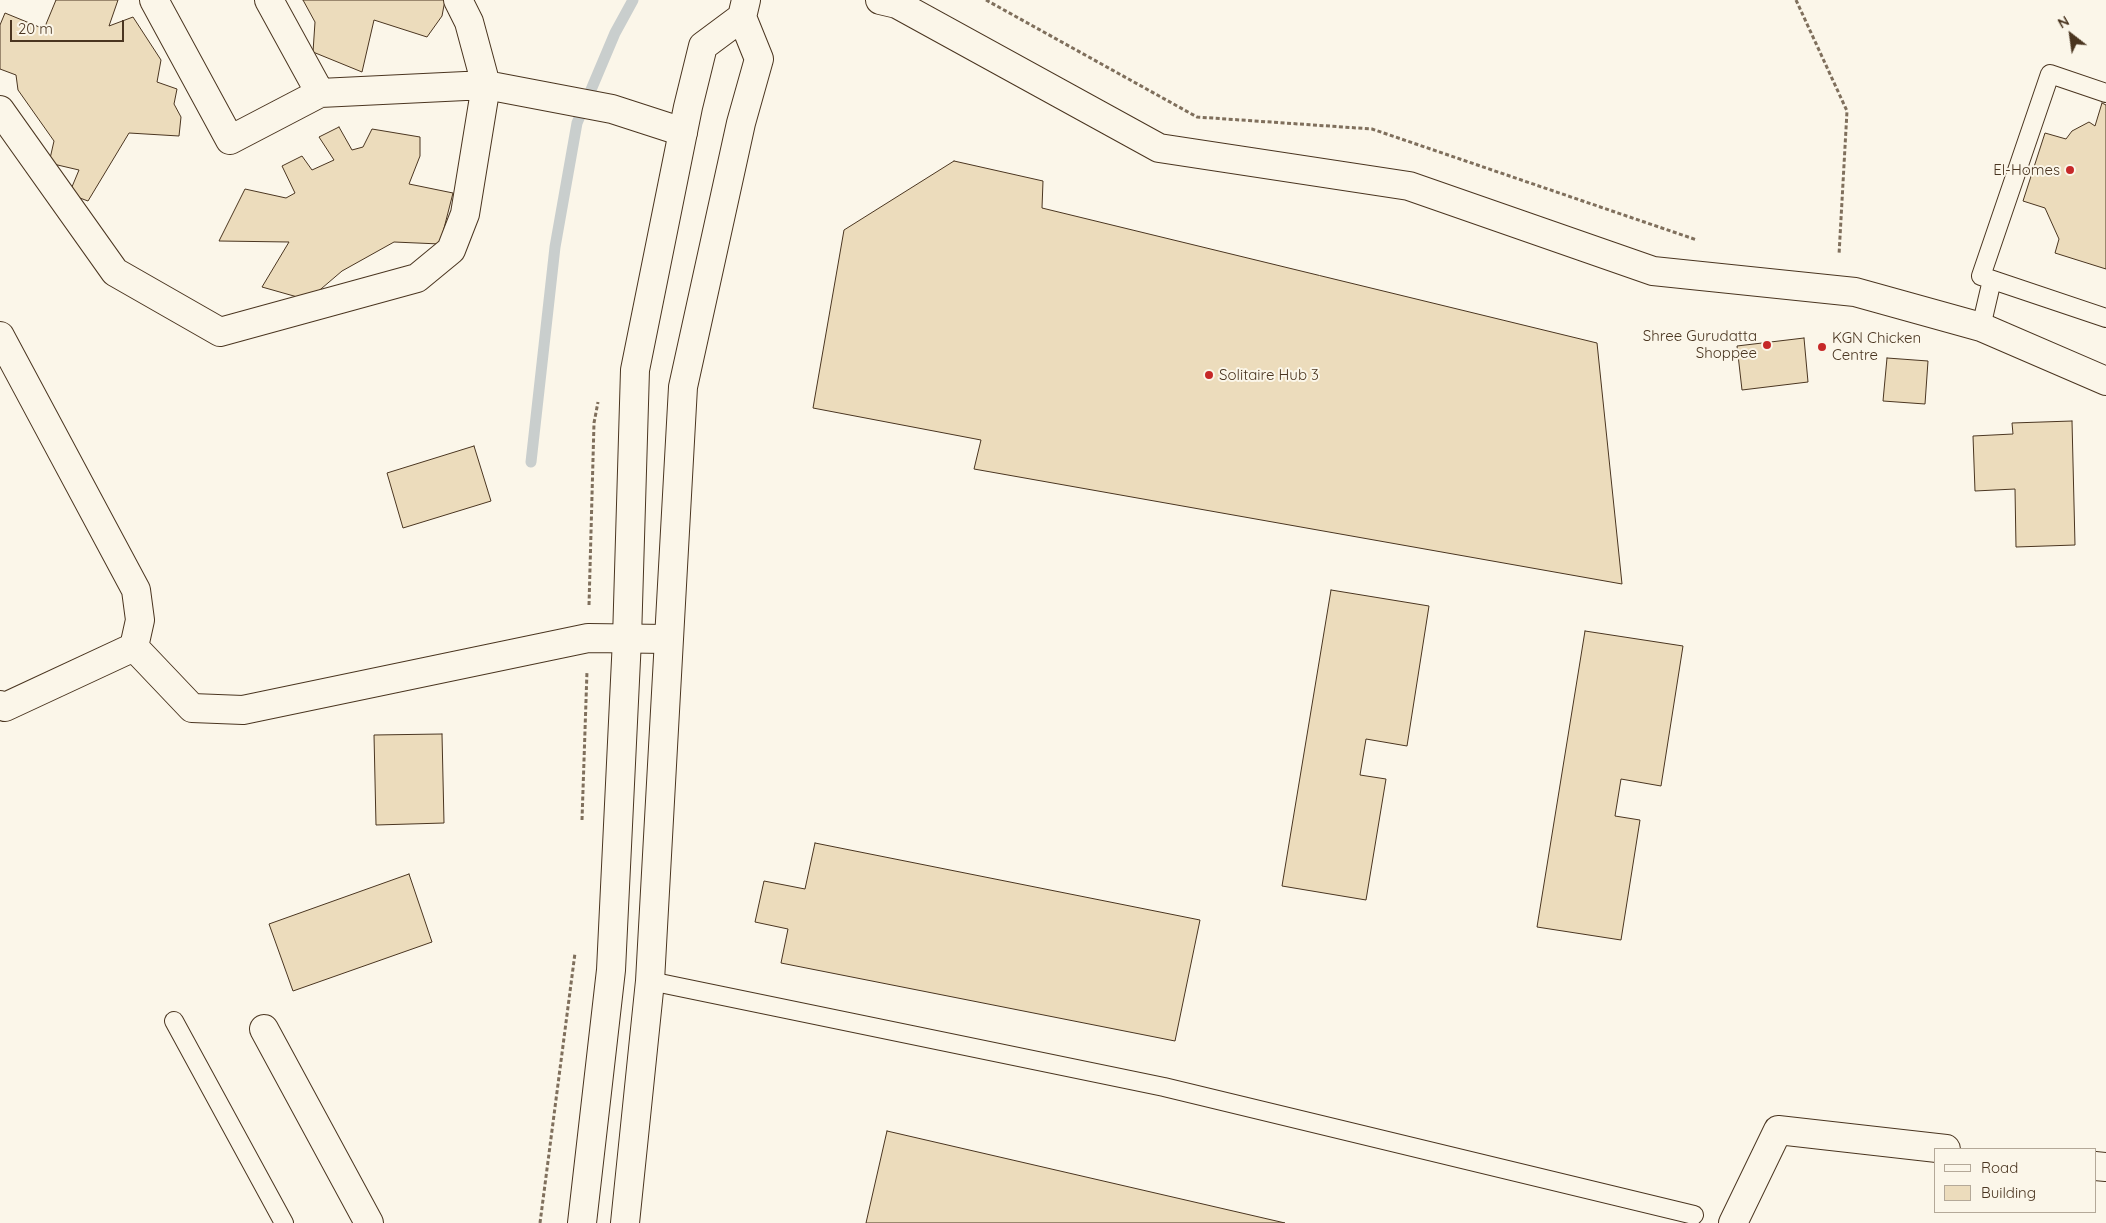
<!DOCTYPE html>
<style>
body{margin:0}
#map{position:relative;width:2106px;height:1223px;overflow:hidden;background:#fbf6e9;font-family:Quicksand,sans-serif}
canvas{display:block}
.legend{position:absolute;left:1934px;top:1148px;width:162px;height:65px;box-sizing:border-box;background:#fbf6e9;border:1px solid #b4a999;margin:0;padding:6px 9px;list-style:none;font-size:15px;color:#4a3520}
.legend li{display:flex;align-items:center;gap:10px;height:25px}
.legend b{width:25px;border:1px solid #b4a999}
.north{position:absolute;left:2046px;top:10px;width:50px;height:50px;-webkit-text-stroke:4px #fbf6e9;paint-order:stroke;rotate:330deg;font-size:14px;font-weight:700;line-height:20px;text-align:center;color:#4a3520}
.north::after{content:'';display:block;margin:auto;width:18px;height:22px;background:#4a3520;clip-path:polygon(50% 0,100% 100%,50% 72%,0 100%)}
.scale{position:absolute;left:10px;top:20px;width:114px;height:22px;box-sizing:border-box;border:2px solid #4a3520;border-top:0;padding-left:6px;font-size:15px;line-height:18px;white-space:nowrap;color:#4a3520;-webkit-text-stroke:4px #fbf6e9;paint-order:stroke}
</style>
<div id="map">
<canvas width="2106" height="1223"></canvas>
<ul class="legend">
<li><b style="height:6px;background:#fbf6e9"></b>Road</li>
<li><b style="height:14px;background:#ecdcbc"></b>Building</li>
</ul>
<div class="north">N</div>
<div class="scale">20 m</div>
</div>
<script>
const c = document.querySelector('canvas').getContext('2d');
c.lineJoin = 'round';
const toPath = rows => new Path2D(rows.map(r => 'M' + r).join(''));
function trace(path, color, width, dash) { c.strokeStyle = color; c.lineWidth = width; c.lineCap = dash ? 'butt' : 'round'; c.setLineDash(dash || []); c.stroke(path); }
function fill(path, color) { c.fillStyle = color; c.fill(path, 'evenodd'); }
function label(font, color, halo, rows, align = 'center') {
  c.font = font + ' Quicksand,sans-serif'; c.lineWidth = 4; c.setLineDash([]); c.textBaseline = 'middle'; c.strokeStyle = halo; c.fillStyle = color; for (const [text, x, y, turn = 0] of rows) {
    c.save(); c.translate(x, y); c.rotate((+turn || 0) * Math.PI / 180); c.textAlign = isNaN(turn) ? turn : align; if (halo) c.strokeText(text, 0, 0); c.fillText(text, 0, 0); c.restore();
  }
}
trace(toPath([
 [531,462,555,247,577,123,615,33,633,0]
]), '#c9cecd', 11);
const building = toPath([
 [56,0,118,0,109,26,133,17,161,60,157,82,177,89,174,104,181,117,179,136,129,133,88,201,69,194,79,170,49,163,54,141,18,90,16,75,0,69,0,25,5,13,44,29,56,0],
 [303,0,445,0,442,16,427,37,374,20,362,72,313,52,315,22,303,0],
 [2102,103,2106,105,2106,269,2055,253,2059,239,2045,208,2023,201,2045,133,2066,139,2072,131,2089,122,2095,126,2102,103],
 [339,127,352,150,363,147,372,129,420,137,420,156,409,184,453,193,440,244,394,242,342,271,308,300,262,287,289,242,219,241,245,189,286,198,295,193,282,166,302,156,312,170,334,160,319,137,339,127],
 [954,161,1043,181,1042,208,1597,343,1622,584,974,469,981,440,813,408,844,230,954,161],
 [1804,338,1808,382,1742,390,1737,346,1804,338],
 [1887,358,1928,361,1925,404,1883,401,1887,358],
 [2072,421,2075,545,2016,547,2015,489,1975,491,1973,436,2013,434,2012,423,2072,421],
 [474,446,491,501,403,528,387,473,474,446],
 [1331,590,1429,606,1407,746,1366,739,1360,775,1386,779,1366,900,1282,886,1331,590],
 [1585,631,1683,646,1661,786,1621,779,1615,816,1640,820,1621,940,1537,927,1585,631],
 [442,734,444,823,376,825,374,735,442,734],
 [815,843,1200,920,1175,1041,781,963,788,929,755,922,764,881,805,889,815,843],
 [409,874,432,942,293,991,269,924,409,874],
 [887,1131,1285,1223,866,1223,887,1131]
]);
fill(building, '#ecdcbc');
trace(building, '#4a3520', 1);
const lane = toPath([
 [2106,93,2050,74,1981,276,2106,318],
 [1981,327,1992,280],
 [650,981,1164,1087,1694,1215],
 [174,1021,284,1223]
]);
const street = toPath([
 [154,0,230,140,320,93,269,0],
 [880,0,897,4,1159,148,1409,186,1653,271,1855,292,1981,327,2106,381],
 [320,93,486,85,612,109,683,132],
 [0,110,115,272,220,332,417,278,451,250,465,214,486,85,469,22,458,0],
 [0,336,136,590,140,620,134,647],
 [134,647,192,708,243,710,588,638,668,639],
 [0,705,5,707,134,647],
 [264,1029,369,1223],
 [2095,1166,2106,1167],
 [1733,1223,1778,1130,1946,1149]
]);
const secondary = toPath([
 [582,1223,611,970,627,639,635,370,688,107,703,46,742,17],
 [625,1223,650,981,683,387,741,123,759,59,742,17,746,0]
]);
trace(lane, '#4a3520', 20);
trace(street, '#4a3520', 30);
trace(secondary, '#4a3520', 30);
trace(toPath([
 [986,0,1197,117,1372,129,1697,240],
 [1796,0,1847,111,1839,255],
 [589,605,594,423,598,402],
 [582,820,587,671],
 [540,1223,575,953]
]), '#7f6f5c', 3, [4, 2.5]);
trace(lane, '#fbf6e9', 18);
trace(street, '#fbf6e9', 28);
trace(secondary, '#fbf6e9', 28);
for (const [x, y, r, color] of [
 [2070,170,5,"#c62828"],
 [1767,345,5,"#c62828"],
 [1822,347,5,"#c62828"],
 [1209,375,5,"#c62828"]
]) { const dot = new Path2D(); dot.arc(x, y, r, 0, 2 * Math.PI); c.fillStyle = color; c.fill(dot); trace(dot, '#fbf6e9', 2); }
label('15px', '#4a3520', '#fbf6e9', [
 ["El-Homes",2060,170],
 ["Shree Gurudatta",1757,336],
 ["Shoppee",1757,353],
 ["KGN Chicken",1832,338,"left"],
 ["Centre",1832,355,"left"],
 ["Solitaire Hub 3",1219,375,"left"]
], 'right');
</script>
